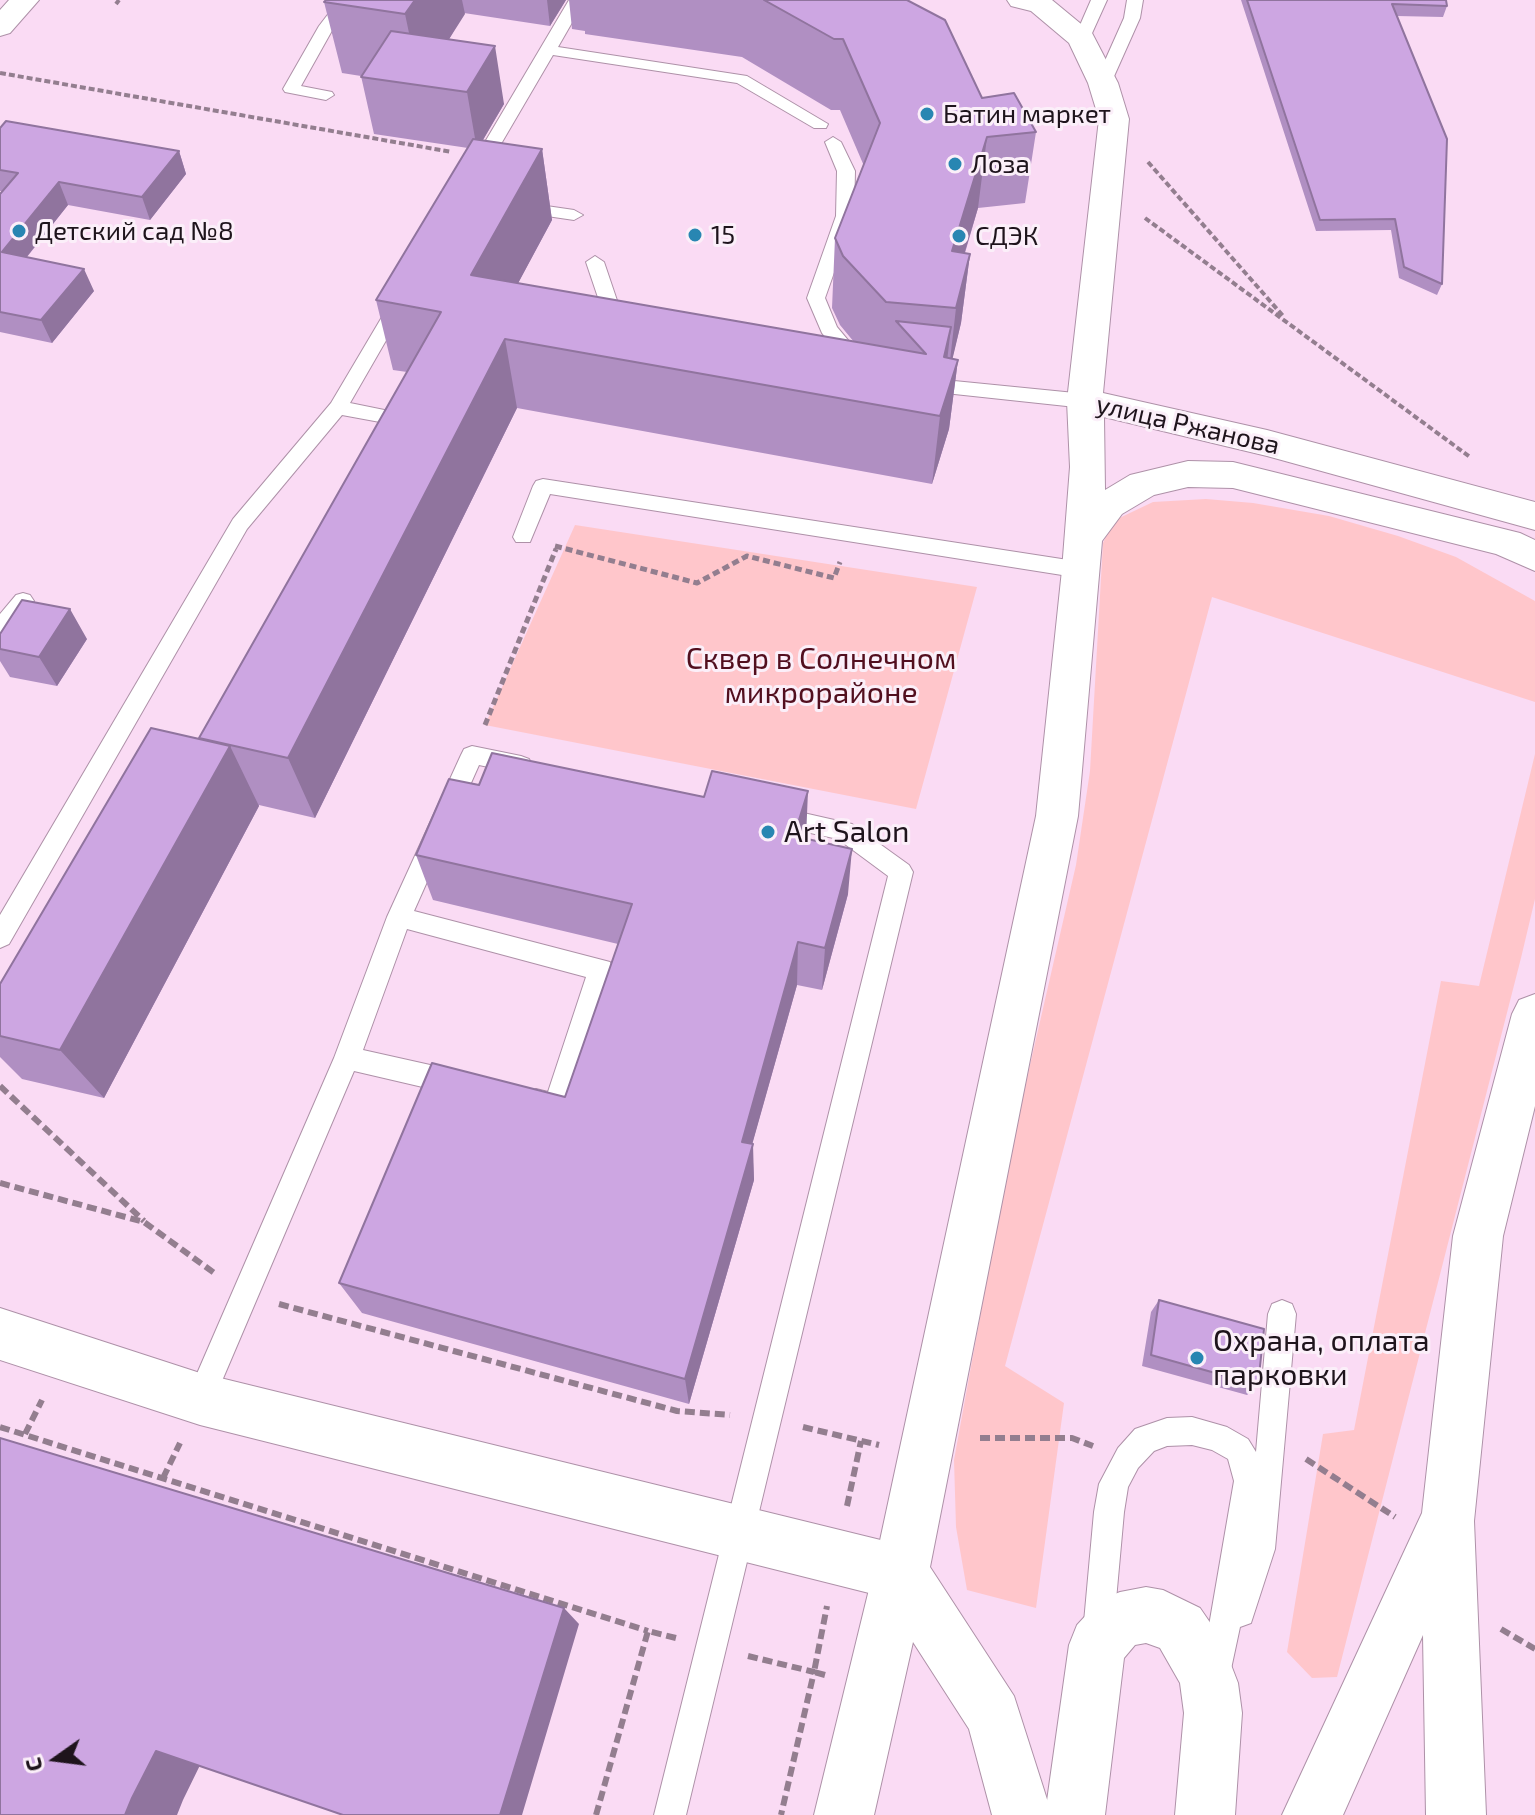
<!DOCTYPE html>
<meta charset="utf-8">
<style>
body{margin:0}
#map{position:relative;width:1535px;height:1815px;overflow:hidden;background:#fadbf4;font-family:"Exo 2",sans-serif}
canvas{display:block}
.north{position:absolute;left:16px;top:1719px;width:80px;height:80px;-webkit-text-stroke:6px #fbeff9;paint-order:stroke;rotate:256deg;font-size:22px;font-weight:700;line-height:32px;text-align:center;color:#1e141c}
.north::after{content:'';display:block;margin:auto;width:28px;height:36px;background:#1e141c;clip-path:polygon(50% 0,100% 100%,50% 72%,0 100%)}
</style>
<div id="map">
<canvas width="1535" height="1815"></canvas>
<div class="north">С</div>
</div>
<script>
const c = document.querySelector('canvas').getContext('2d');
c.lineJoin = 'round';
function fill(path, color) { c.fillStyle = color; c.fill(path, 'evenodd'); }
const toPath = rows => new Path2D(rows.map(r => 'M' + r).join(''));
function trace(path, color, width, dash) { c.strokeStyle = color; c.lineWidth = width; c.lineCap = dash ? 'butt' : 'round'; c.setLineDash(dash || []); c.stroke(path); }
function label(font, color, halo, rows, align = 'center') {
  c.font = font + ' "Exo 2",sans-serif'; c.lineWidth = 6; c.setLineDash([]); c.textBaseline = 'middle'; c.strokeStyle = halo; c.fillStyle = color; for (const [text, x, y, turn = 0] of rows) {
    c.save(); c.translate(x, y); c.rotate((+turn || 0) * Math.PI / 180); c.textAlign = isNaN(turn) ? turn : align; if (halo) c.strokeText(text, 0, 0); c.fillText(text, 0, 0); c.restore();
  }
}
fill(toPath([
 [1206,499,1253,503,1329,516,1398,536,1456,557,1535,601,1535,702,1212,597,1005,1366,1064,1403,1036,1608,967,1590,956,1527,954,1460,1010,1152,1076,865,1090,771,1103,543,1113,521,1153,502],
 [575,525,977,587,916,809,485,725],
 [1535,754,1535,899,1521,958,1337,1677,1312,1678,1287,1652,1323,1434,1354,1430,1441,981,1479,986]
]), '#ffc6cb');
const service = toPath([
 [339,0,355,0,334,27,301,86,332,92,334,95,326,100,285,92,283,89,319,26,339,0],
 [569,0,585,0,558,47,747,76,828,124,826,128,814,128,737,83,553,55,484,173,472,173,469,169,569,0],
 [1091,0,1107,0,1088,42,1076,42,1074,39,1091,0],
 [1127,0,1143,0,1140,18,1111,83,1109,86,1097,86,1095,83,1124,18,1127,0],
 [833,137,841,142,855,171,854,216,825,298,837,327,868,364,859,370,852,369,822,333,807,298,836,216,837,171,825,142,833,137],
 [519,202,574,210,583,215,574,220,513,211,510,207,513,203,519,202],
 [595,256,604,262,627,330,625,334,618,336,609,330,586,262,595,256],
 [398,298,407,304,350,403,399,413,402,418,388,442,374,442,371,437,380,422,342,415,247,529,9,944,0,948,0,915,233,519,331,403,392,300,398,298],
 [924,378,1085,394,1095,401,1085,408,917,390,914,385,924,378],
 [543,479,1081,562,1088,565,1091,570,1088,575,1081,578,550,494,530,542,516,542,513,537,533,486,536,481,543,479],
 [23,593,30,595,34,601,8,635,0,637,0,614,16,595,23,593],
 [472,746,521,756,529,759,532,765,529,771,521,774,479,765,414,911,610,962,613,970,569,1106,565,1114,556,1118,527,1109,523,1101,527,1093,536,1089,548,1092,586,977,407,929,363,1050,457,1071,466,1075,470,1083,466,1091,457,1095,354,1071,210,1409,200,1413,190,1409,186,1399,334,1058,387,917,461,755,464,749,472,746],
 [777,807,852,824,909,865,913,872,686,1815,654,1815,888,876,838,839,769,824,765,817,769,810,777,807],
 [1282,1300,1292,1304,1296,1314,1275,1549,1251,1623,1240,1627,1228,1683,1217,1688,1206,1683,1201,1672,1234,1481,1228,1459,1212,1450,1192,1445,1167,1446,1154,1451,1138,1468,1128,1487,1124,1512,1113,1633,1109,1644,1098,1648,1087,1644,1083,1633,1094,1512,1099,1484,1118,1448,1135,1429,1167,1418,1192,1417,1227,1427,1248,1439,1256,1452,1268,1314,1272,1304,1282,1300]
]);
const minor = toPath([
 [9,0,39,0,10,33,0,36,0,10,9,0],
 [0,1308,200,1373,901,1545,921,1553,929,1573,921,1593,901,1601,200,1425,0,1360,0,1308]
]);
const tertiary = toPath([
 [1007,0,1052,0,1092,33,1118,83,1129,119,1103,393,1267,430,1535,502,1535,530,1267,456,1104,417,1105,490,1130,475,1188,461,1233,462,1520,533,1535,540,1535,571,1496,554,1233,488,1188,487,1154,495,1122,514,1102,541,1078,816,930,1567,1014,1696,1052,1815,992,1815,969,1729,913,1642,874,1815,814,1815,873,1573,1036,816,1062,570,1070,467,1067,401,1099,119,1088,83,1069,43,1031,11,1011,6,1007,0],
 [1535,994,1535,1106,1503,1236,1474,1521,1486,1815,1426,1815,1423,1635,1343,1815,1282,1815,1422,1513,1453,1236,1512,1014,1519,1000,1535,994]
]);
const secondary = toPath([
 [1146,1587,1163,1590,1200,1608,1220,1637,1228,1657,1238,1683,1242,1713,1235,1815,1175,1815,1184,1713,1180,1683,1160,1648,1146,1643,1135,1645,1124,1658,1105,1815,1045,1815,1069,1645,1077,1625,1100,1600,1120,1592,1146,1587]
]);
trace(service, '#ae91a8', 2);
trace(minor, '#ae91a8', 2);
trace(tertiary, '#ae91a8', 2);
trace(secondary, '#ae91a8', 2);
trace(toPath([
 [116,4,119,0],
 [0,73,452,152],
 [1148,162,1284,317],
 [1145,218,1470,457]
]), '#937e8f', 4, [6, 3]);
trace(toPath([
 [555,546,697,583,747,556,834,578,840,562],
 [485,725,556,549]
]), '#937e8f', 5, [7, 4]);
trace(toPath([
 [0,1086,144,1221],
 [0,1183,144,1222,217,1275],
 [279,1304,677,1411,730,1415],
 [0,1427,648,1631],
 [803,1427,879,1445],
 [25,1434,42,1400],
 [980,1438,1072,1438,1093,1446],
 [1306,1459,1395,1517],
 [163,1478,180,1443],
 [847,1506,861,1441],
 [1501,1629,1535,1649],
 [748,1656,814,1672,781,1815],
 [825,1675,814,1672,827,1606],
 [596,1815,648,1631,676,1638]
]), '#937e8f', 6, [10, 5]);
fill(service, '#fff');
fill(minor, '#fff');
fill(tertiary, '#fff');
fill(secondary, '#fff');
fill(toPath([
 [326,0,566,0,550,26,464,13,449,39,504,104,483,140,542,149,552,220,518,283,854,342,840,325,832,308,835,238,864,166,840,110,831,110,742,57,585,34,585,31,572,29,569,0,907,0,982,98,1036,132,1025,203,978,208,965,253,970,254,961,323,952,359,958,360,949,429,932,484,517,408,315,818,259,805,259,806,104,1098,22,1079,0,1057,0,984,200,739,407,372,393,370,376,300,468,148,374,134,361,76,342,73,324,2],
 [1241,0,1446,0,1447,6,1443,17,1397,16,1442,284,1437,295,1399,278,1391,230,1316,231],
 [0,128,179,151,186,174,150,220,68,205,27,257,94,291,52,343,0,332,0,194,3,191,0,191],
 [0,634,87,639,57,686,10,677,0,661],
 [479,785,806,839,848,894,822,990,797,985,752,1144,754,1180,689,1404,362,1313,339,1283,565,1097,618,944,433,900,416,855],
 [1159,1300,1258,1385,1247,1395,1142,1366,1151,1312]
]), '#b08fc2');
fill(toPath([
 [415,0,462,0,465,14,420,85,405,14],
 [547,0,566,0,550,26],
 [495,46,504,104,477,150,467,92],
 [987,137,978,208,948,308,952,251],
 [542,149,552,220,485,345,471,275],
 [179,151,186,174,150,220,142,197],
 [59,182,68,205,13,274,2,252],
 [970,254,961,323,948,378,956,308],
 [84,269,94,291,52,343,41,320],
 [951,327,943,396,944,357],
 [505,339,517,408,315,818,288,758],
 [958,360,949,429,932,484,940,416],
 [70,609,87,639,57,686,39,657],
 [230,746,259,806,104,1098,60,1050],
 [808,791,806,838,794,836],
 [852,849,848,894,822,990,825,948],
 [798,942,797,985,743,1177,742,1142],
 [753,1144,754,1180,689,1404,685,1379],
 [564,1608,579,1624,522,1815,500,1815],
 [156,1751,204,1757,183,1800,177,1815,125,1815,132,1798]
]), '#90749e');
const building = toPath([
 [326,0,415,0,405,14,324,2,326,0],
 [764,0,907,0,945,20,982,98,1014,93,1036,132,987,137,952,251,970,254,956,308,886,302,843,256,835,238,880,123,843,39,834,39,764,0],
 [1247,0,1446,0,1447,6,1392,4,1447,139,1442,284,1404,267,1395,219,1320,220,1247,0],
 [391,31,495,46,467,92,361,77,391,31],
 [6,121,179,151,142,197,59,182,2,252,84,269,41,320,0,312,0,194,18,173,0,170,0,128,6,121],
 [473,139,542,149,471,275,926,354,896,321,951,327,944,357,958,360,940,416,505,339,288,758,199,738,441,312,376,300,473,139],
 [22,600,70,609,39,657,0,649,0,634,22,600],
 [151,728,230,746,60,1050,0,1036,0,984,151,728],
 [492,753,704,797,712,771,808,791,794,836,852,849,825,948,798,942,742,1142,753,1144,685,1379,339,1283,432,1063,565,1097,632,904,416,855,449,779,479,785,492,753],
 [1159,1300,1264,1329,1258,1385,1151,1355,1159,1300],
 [0,1438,564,1608,500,1815,343,1815,156,1751,132,1798,125,1815,0,1815,0,1438]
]);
fill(building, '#cda6e2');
trace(building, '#90749e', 2);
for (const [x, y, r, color] of [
 [927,114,8,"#2886b2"],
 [955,164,8,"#2886b2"],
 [19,231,8,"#2886b2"],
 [695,235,8,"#2886b2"],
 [959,236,8,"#2886b2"],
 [768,832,8,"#2886b2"],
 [1197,1358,8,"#2886b2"]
]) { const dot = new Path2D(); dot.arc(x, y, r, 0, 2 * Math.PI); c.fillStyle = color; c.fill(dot); trace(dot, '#fbeff9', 3); }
label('26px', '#1e141c', '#fbeff9', [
 ["Батин маркет",943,114],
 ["Лоза",971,164],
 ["Детский сад №8",35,231],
 ["15",711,235],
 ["СДЭК",975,236]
], 'left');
label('26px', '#1e141c', '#fbeff9', [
 ["улица Ржанова",1188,425,13]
]);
label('30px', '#520e1e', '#fbeff9', [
 ["Сквер в Солнечном",821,659],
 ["микрорайоне",821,693]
]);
label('30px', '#1e141c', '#fbeff9', [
 ["Art Salon",784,832],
 ["Охрана, оплата",1213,1341],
 ["парковки",1213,1375]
], 'left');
</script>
